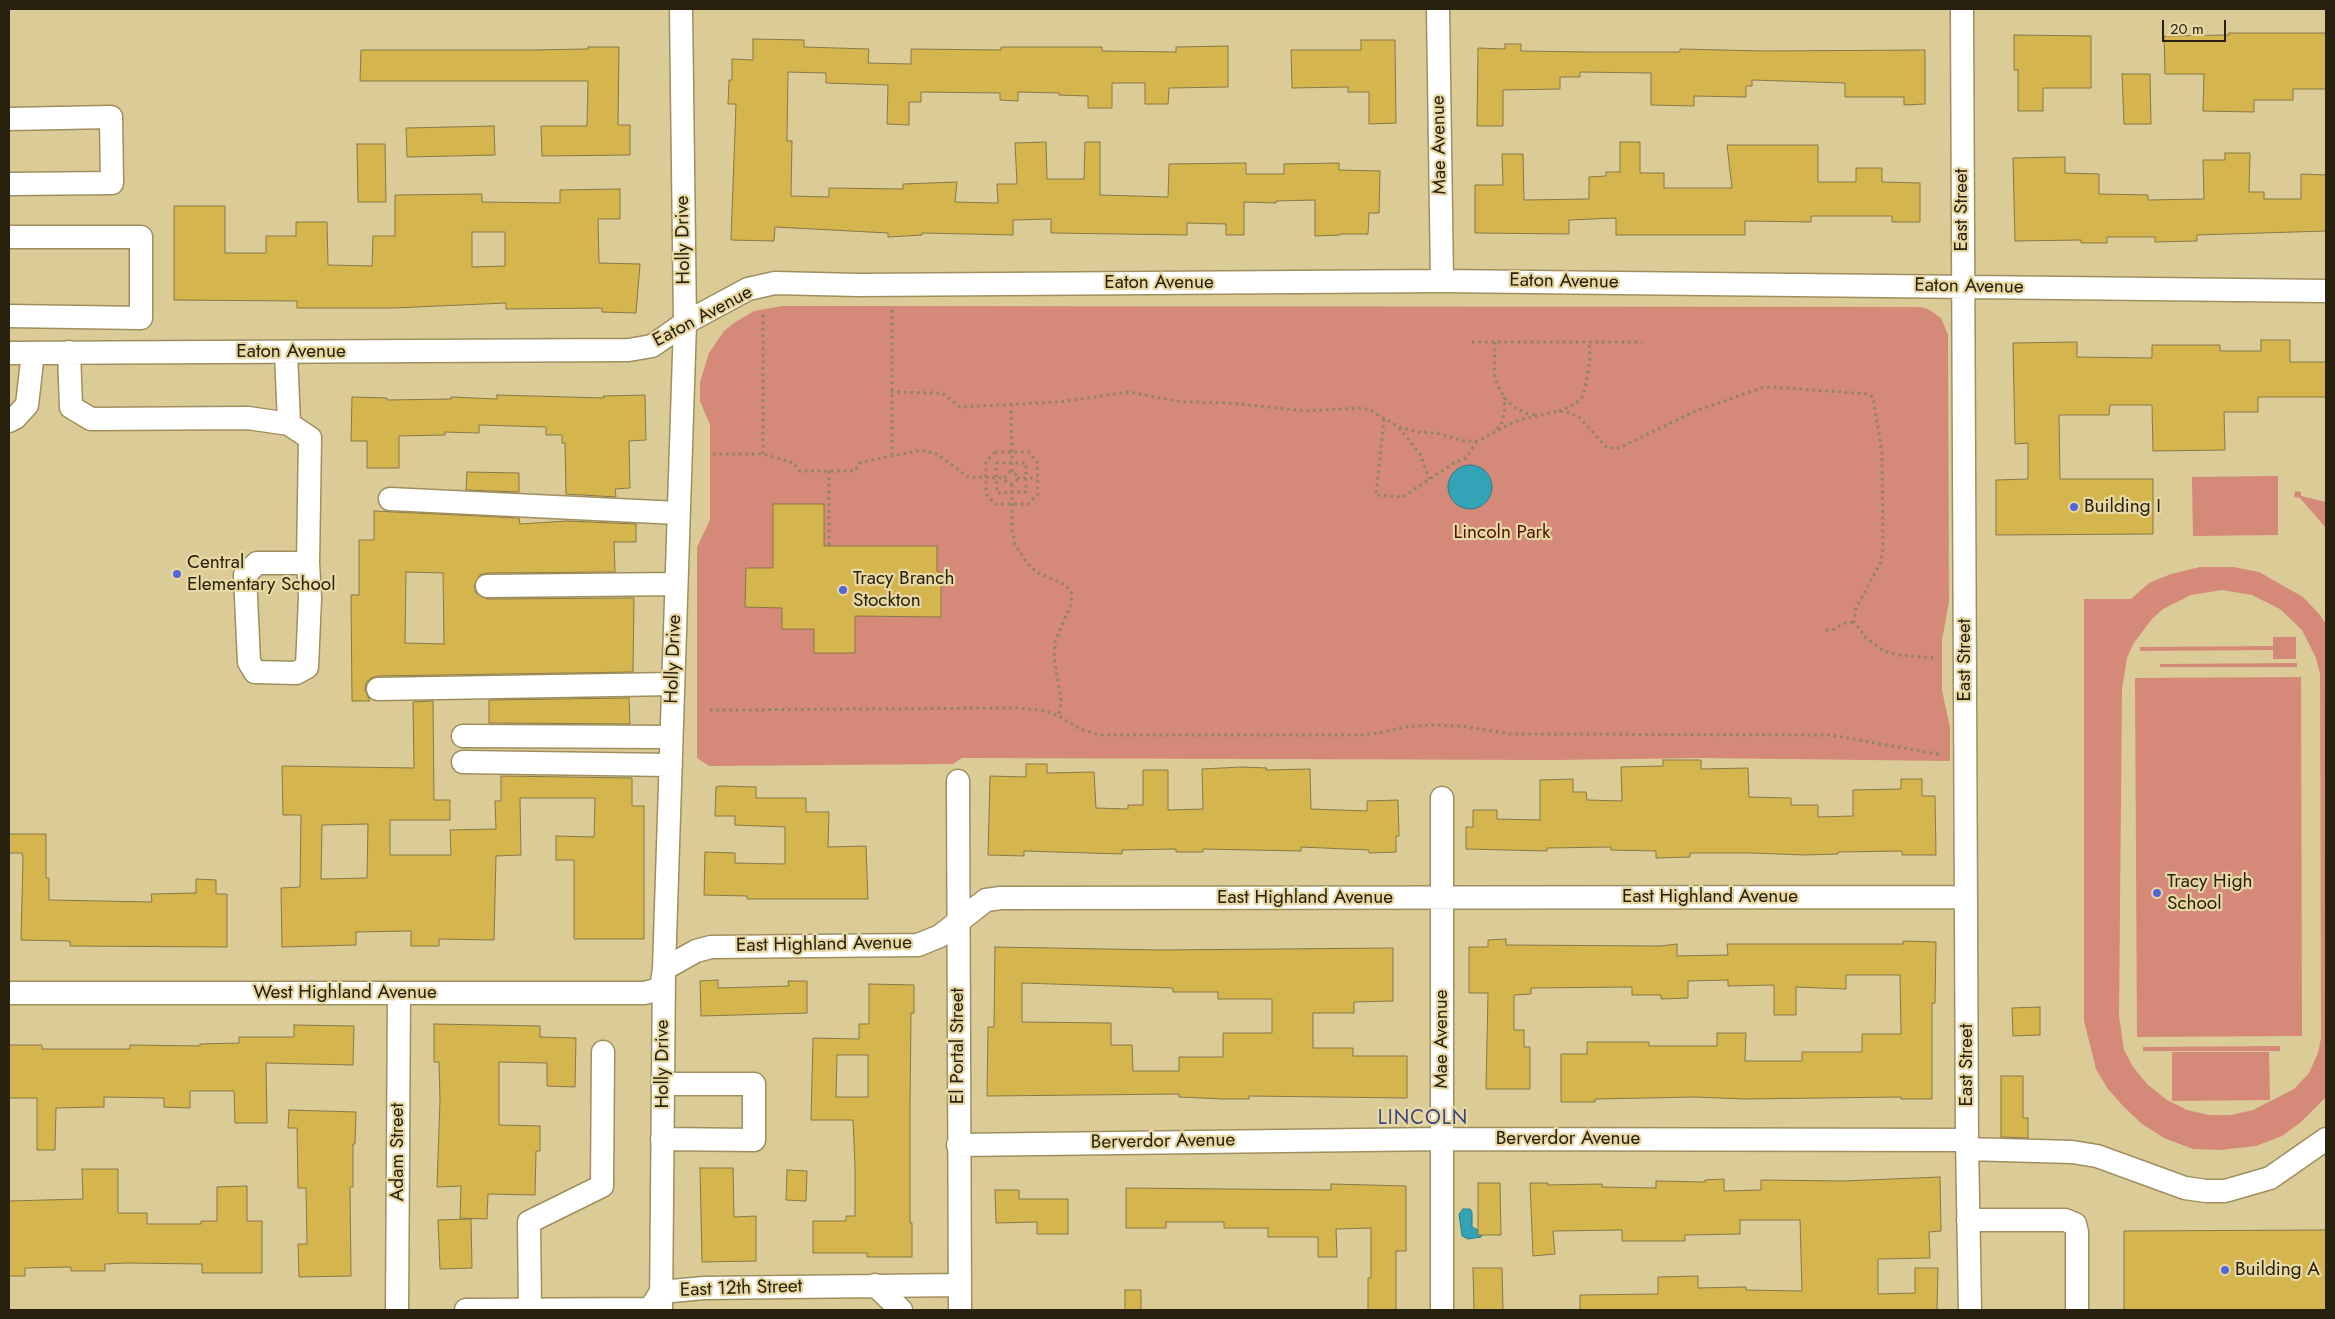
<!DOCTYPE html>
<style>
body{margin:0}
#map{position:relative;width:2335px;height:1319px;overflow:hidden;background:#dbcb97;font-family:Jost,sans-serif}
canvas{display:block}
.frame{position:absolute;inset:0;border:10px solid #27210d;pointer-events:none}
.scale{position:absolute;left:2162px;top:20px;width:64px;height:22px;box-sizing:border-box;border:2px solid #27210d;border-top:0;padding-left:6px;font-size:15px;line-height:18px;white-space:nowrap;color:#27210d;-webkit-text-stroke:4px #e8d8a4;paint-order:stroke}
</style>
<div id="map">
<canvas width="2335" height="1319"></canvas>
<div class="frame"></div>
<div class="scale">20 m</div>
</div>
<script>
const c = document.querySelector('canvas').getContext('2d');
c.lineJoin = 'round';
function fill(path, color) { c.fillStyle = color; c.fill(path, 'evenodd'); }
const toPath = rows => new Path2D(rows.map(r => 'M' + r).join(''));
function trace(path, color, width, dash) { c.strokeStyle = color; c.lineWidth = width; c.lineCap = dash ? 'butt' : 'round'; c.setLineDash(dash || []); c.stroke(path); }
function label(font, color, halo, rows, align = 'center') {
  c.font = font + ' Jost,sans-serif'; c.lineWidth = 4.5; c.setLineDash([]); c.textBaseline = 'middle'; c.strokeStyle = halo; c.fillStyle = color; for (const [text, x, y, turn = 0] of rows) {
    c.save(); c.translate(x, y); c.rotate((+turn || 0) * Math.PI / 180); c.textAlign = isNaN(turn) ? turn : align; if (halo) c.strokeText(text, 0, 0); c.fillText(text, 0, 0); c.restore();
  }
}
fill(toPath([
 [782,306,1919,307,1928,309,1941,318,1948,335,1949,602,1942,640,1942,690,1950,728,1950,761,1700,758,1554,760,962,758,953,764,709,766,697,758,697,547,710,520,710,425,700,401,700,382,709,353,724,331,734,323,754,311],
 [2278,476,2278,535,2193,536,2192,477],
 [2295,491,2301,492,2301,496,2326,502,2326,528,2300,498,2294,497],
 [2200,567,2233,567,2259,572,2303,597,2320,615,2326,624,2326,1097,2301,1122,2282,1136,2256,1146,2220,1150,2193,1149,2164,1138,2142,1124,2123,1106,2108,1089,2096,1069,2084,1021,2084,599,2131,599,2149,583,2171,574],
 [2222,590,2252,595,2280,609,2302,630,2316,658,2320,674,2321,1038,2318,1053,2309,1073,2294,1089,2253,1110,2231,1115,2209,1115,2187,1110,2167,1100,2148,1085,2133,1067,2124,1050,2119,1016,2122,689,2127,658,2133,644,2152,619,2163,609,2191,595],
 [2273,637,2296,637,2296,659,2273,659,2273,650,2140,651,2140,647,2273,646],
 [2297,663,2297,667,2160,667,2160,664],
 [2301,677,2302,1036,2137,1037,2135,678],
 [2280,1046,2280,1051,2143,1051,2143,1047],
 [2172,1052,2269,1052,2270,1100,2172,1101]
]), '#d48979');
const water = toPath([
 '1448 487a22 22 0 1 1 44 0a22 22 0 1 1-44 0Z',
 [1463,1209,1470,1209,1472,1212,1472,1227,1480,1231,1482,1233,1481,1237,1468,1239,1462,1236,1459,1214,1463,1209]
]);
fill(water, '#33a3b7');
trace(water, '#2f7c84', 1);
const building = toPath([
 [2229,33,2326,33,2326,89,2293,89,2293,100,2254,100,2254,112,2203,111,2204,74,2165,74,2164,36,2229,35,2229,33],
 [2014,35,2091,36,2091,88,2043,88,2043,111,2018,111,2018,70,2014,70,2014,35],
 [753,39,804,40,804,47,869,49,868,63,911,64,911,49,1001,50,1001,47,1102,47,1102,51,1176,52,1176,47,1228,46,1228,87,1169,88,1168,104,1145,104,1145,83,1112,83,1112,108,1088,108,1088,96,1059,95,1059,93,1018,92,1018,101,1000,100,1000,93,921,92,921,102,909,102,909,125,887,124,888,85,826,83,826,73,788,72,787,141,792,141,791,196,829,197,829,188,903,189,903,184,957,182,955,202,998,203,997,184,1017,184,1015,143,1046,142,1047,179,1084,179,1085,142,1100,142,1100,195,1168,197,1169,164,1246,163,1246,174,1284,174,1284,164,1339,163,1339,170,1380,171,1379,213,1369,213,1368,234,1340,234,1340,235,1315,236,1315,200,1276,201,1276,203,1244,202,1244,235,1226,235,1226,224,1187,223,1187,235,1051,233,1051,219,1013,220,1013,235,922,233,922,235,888,237,888,233,775,227,774,241,731,240,736,104,728,104,729,80,732,80,732,59,753,60,753,39],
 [1361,40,1395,40,1396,123,1369,124,1369,92,1348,92,1348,87,1292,88,1291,50,1361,50,1361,40],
 [1505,44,1521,44,1521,51,1587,52,1680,52,1680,49,1764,51,1925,50,1925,104,1904,105,1904,97,1845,97,1845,83,1752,80,1752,86,1746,86,1746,97,1694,96,1694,106,1651,105,1651,73,1580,72,1580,77,1560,77,1560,89,1503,90,1503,126,1477,126,1478,48,1505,49,1505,44],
 [588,47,619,47,618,125,630,125,630,155,542,156,541,126,587,126,588,81,360,81,361,50,533,50,588,49,588,47],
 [2122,74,2150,74,2151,124,2124,124,2122,74],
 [494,126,495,155,407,157,406,128,494,126],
 [1620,142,1640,142,1640,173,1664,173,1664,188,1732,188,1727,145,1818,145,1818,182,1856,182,1856,168,1882,168,1882,182,1920,183,1920,222,1892,222,1892,216,1811,216,1811,222,1745,221,1745,235,1616,235,1616,218,1569,220,1569,234,1475,233,1475,185,1503,185,1502,154,1523,154,1524,200,1589,199,1589,177,1606,176,1606,172,1620,172,1620,142],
 [357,144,385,144,386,202,358,202,357,144],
 [2225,153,2250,153,2249,192,2264,192,2264,199,2301,199,2301,174,2326,175,2326,231,2197,235,2197,241,2155,242,2155,237,2107,237,2107,243,2081,243,2081,240,2015,241,2013,158,2065,157,2065,173,2099,174,2099,194,2148,195,2148,200,2204,199,2203,160,2225,160,2225,153],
 [620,189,620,219,598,219,599,263,640,264,636,313,602,312,602,308,506,309,506,303,394,308,297,308,297,301,174,300,174,206,225,206,225,253,266,253,266,236,296,236,296,222,327,222,328,265,372,266,373,236,395,236,395,195,482,194,482,202,560,203,560,190,620,189],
 [472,232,505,232,505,266,472,267,472,232],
 [2261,340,2290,340,2290,362,2326,362,2326,397,2258,397,2258,412,2224,412,2225,450,2153,451,2152,405,2110,405,2109,415,2059,415,2060,479,2153,479,2153,534,1996,535,1996,480,2028,479,2028,443,2015,444,2013,343,2077,342,2077,357,2152,358,2152,345,2220,345,2220,351,2261,351,2261,340],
 [497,395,604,398,603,396,645,395,646,440,629,441,630,488,615,489,616,497,566,494,565,443,562,443,562,435,546,435,546,427,479,425,479,433,445,432,445,435,399,436,399,468,367,468,367,441,351,441,352,397,387,398,387,400,451,399,451,397,497,399,497,395],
 [467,472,519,473,519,492,466,490,467,472],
 [773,504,824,504,824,546,937,546,937,572,941,572,941,617,855,616,855,653,814,653,814,629,782,629,782,608,745,607,746,568,773,568,773,504],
 [374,511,519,518,520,524,567,521,636,524,636,542,614,542,615,572,487,573,480,575,474,586,476,593,487,599,634,598,633,672,378,676,371,678,366,683,365,690,370,701,352,701,351,595,359,595,359,540,374,540,374,511],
 [406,572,443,573,444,644,405,643,406,572],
 [629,698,630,724,489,723,489,700,629,698],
 [433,701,434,800,450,800,450,820,390,820,390,855,451,855,450,830,496,829,495,801,501,801,501,776,632,778,632,806,644,806,644,939,574,939,574,860,556,860,556,836,594,837,595,798,520,798,521,855,496,856,494,940,439,939,439,946,411,946,411,931,356,932,356,945,282,947,281,888,300,887,301,815,283,815,282,766,414,768,413,702,433,701],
 [368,824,367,878,321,879,322,825,368,824],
 [1663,760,1701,760,1701,769,1748,768,1749,797,1791,798,1791,805,1818,805,1818,817,1853,816,1853,790,1901,789,1901,779,1922,779,1922,796,1935,796,1936,855,1902,855,1902,851,1838,852,1838,854,1805,855,1752,853,1690,853,1690,857,1656,858,1656,851,1611,850,1611,847,1547,848,1547,851,1466,849,1466,827,1473,827,1473,810,1497,810,1497,819,1540,820,1540,780,1573,779,1573,792,1586,792,1587,800,1622,801,1621,767,1663,766,1663,760],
 [1026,764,1047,764,1047,773,1094,772,1096,808,1128,809,1128,805,1143,805,1143,770,1168,770,1168,810,1203,809,1202,769,1241,767,1267,768,1266,770,1310,769,1311,809,1367,811,1367,801,1398,800,1399,836,1396,836,1396,852,1369,853,1369,850,1301,847,1301,851,1203,849,1203,852,1176,852,1176,849,1122,850,1122,854,1024,851,1024,856,988,855,990,776,1026,777,1026,764],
 [720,786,756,787,756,798,806,798,806,812,829,812,828,847,866,846,868,899,747,899,747,896,704,895,705,852,735,853,735,863,785,864,785,827,735,825,735,816,715,816,716,787,720,786],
 [9,834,46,834,46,878,49,878,49,900,152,902,151,894,196,893,196,879,216,880,216,894,227,894,227,947,70,946,70,941,21,940,23,858,22,853,9,853,9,834],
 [1506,939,1506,945,1660,946,1677,944,1677,956,1728,955,1727,944,1903,944,1903,941,1936,942,1935,1003,1932,1003,1932,1099,1901,1099,1901,1097,1744,1099,1696,1097,1595,1099,1595,1102,1561,1102,1561,1054,1587,1054,1587,1042,1649,1042,1649,1046,1717,1046,1717,1033,1746,1033,1745,1061,1802,1061,1802,1052,1862,1052,1862,1034,1901,1034,1900,975,1846,975,1846,989,1796,987,1796,1015,1774,1015,1774,985,1728,986,1728,980,1688,981,1688,998,1661,999,1661,995,1632,995,1632,987,1531,988,1531,994,1514,995,1514,1030,1524,1030,1524,1047,1530,1047,1530,1089,1486,1089,1488,993,1469,993,1469,947,1488,947,1488,940,1506,939],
 [995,947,1161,950,1393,948,1393,1001,1354,1002,1354,1013,1313,1013,1313,1048,1353,1048,1353,1056,1407,1056,1407,1098,1249,1096,1249,1099,1223,1099,1179,1097,1179,1094,987,1096,988,1027,994,1027,995,947],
 [1022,983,1173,988,1173,992,1218,992,1218,999,1272,999,1272,1033,1223,1033,1223,1057,1179,1057,1179,1071,1133,1071,1132,1045,1111,1045,1111,1023,1022,1022,1022,983],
 [718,980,718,988,789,986,788,981,807,981,807,1013,701,1016,700,981,718,980],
 [869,984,914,985,914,1013,911,1013,910,1107,910,1223,912,1223,912,1257,867,1257,867,1253,813,1253,813,1221,846,1221,846,1216,855,1216,855,1166,853,1120,811,1120,813,1038,859,1039,859,1024,869,1024,869,984],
 [837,1055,868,1055,868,1097,836,1097,837,1055],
 [2040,1007,2040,1035,2013,1036,2012,1008,2040,1007],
 [434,1024,540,1026,540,1037,576,1038,575,1087,547,1086,547,1063,499,1062,499,1125,540,1126,540,1151,536,1151,535,1195,488,1194,487,1219,460,1218,461,1186,437,1187,440,1100,439,1062,434,1062,434,1024],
 [294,1025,354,1026,353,1065,266,1063,267,1123,235,1123,234,1091,190,1091,190,1108,164,1107,164,1098,104,1097,104,1107,56,1108,55,1150,37,1150,37,1098,9,1098,9,1045,42,1045,42,1049,130,1049,130,1045,200,1046,200,1044,239,1043,239,1037,294,1037,294,1025],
 [2001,1076,2023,1076,2023,1118,2028,1118,2028,1138,2001,1137,2001,1076],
 [289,1110,356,1112,355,1144,353,1144,353,1187,350,1187,351,1276,299,1277,298,1244,307,1244,306,1188,298,1188,297,1128,288,1128,289,1110],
 [700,1168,733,1168,734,1217,756,1216,756,1261,702,1262,700,1168],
 [82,1169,118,1169,118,1213,147,1213,147,1224,201,1224,201,1221,217,1221,217,1187,247,1186,247,1221,262,1221,262,1273,202,1273,202,1264,126,1263,105,1264,105,1271,71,1271,71,1267,25,1268,25,1276,9,1276,9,1201,83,1199,82,1169],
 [787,1170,807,1171,806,1201,786,1200,787,1170],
 [1940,1177,1941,1231,1929,1232,1930,1258,1878,1259,1878,1294,1915,1293,1915,1268,1938,1268,1937,1310,1580,1310,1580,1295,1658,1294,1658,1277,1698,1276,1698,1288,1746,1287,1746,1290,1802,1291,1800,1220,1740,1220,1740,1234,1685,1235,1685,1241,1622,1241,1622,1230,1553,1231,1555,1254,1533,1256,1530,1183,1548,1183,1548,1185,1602,1184,1602,1187,1656,1188,1656,1181,1705,1182,1705,1180,1724,1179,1724,1191,1761,1190,1761,1180,1844,1181,1940,1177],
 [1478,1183,1500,1183,1501,1235,1478,1235,1478,1183],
 [1331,1184,1406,1186,1406,1251,1396,1251,1396,1310,1368,1310,1368,1278,1371,1278,1371,1228,1336,1229,1337,1257,1318,1257,1318,1237,1268,1237,1268,1228,1224,1228,1224,1222,1166,1222,1166,1228,1126,1228,1126,1188,1331,1190,1331,1184],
 [995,1190,1019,1190,1019,1199,1068,1199,1068,1234,1037,1234,1037,1222,996,1223,995,1190],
 [471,1219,472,1268,440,1269,438,1220,471,1219],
 [2326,1230,2326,1310,2124,1310,2124,1231,2326,1230],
 [1473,1268,1502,1268,1503,1310,1474,1310,1473,1268],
 [1125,1290,1141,1290,1141,1310,1125,1310,1125,1290]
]);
fill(building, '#d5b54e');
trace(building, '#877847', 1);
const minor = toPath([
 [1438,9,1442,281],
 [1962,9,1967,1140,1970,1310],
 [9,119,111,117,112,183,9,184],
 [9,237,141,237,141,318,9,316],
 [69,352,71,407,91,419,248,418,289,424,310,438,308,563,310,598,307,667,296,673,255,672,249,662,245,575,257,563,308,563],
 [286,352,289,424],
 [9,353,629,350,652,346,685,323,748,289,775,283,858,285,1442,281,2326,291],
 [9,421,15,418,27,405,33,353],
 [390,499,678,513],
 [487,586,676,584],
 [378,689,673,684],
 [463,736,671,737],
 [463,762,671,765],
 [958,781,960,1310],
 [9,993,644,993,661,989,664,969,696,951,711,947,918,945,940,936,986,900,1001,898,1966,897],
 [662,1139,754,1140,754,1084,663,1084],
 [958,1145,1443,1139,1967,1140],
 [1967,1149,2072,1152,2097,1156,2185,1188,2206,1191,2225,1191,2270,1178,2326,1139],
 [1968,1220,2065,1220,2075,1224,2077,1232,2077,1310],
 [875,1285,901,1310],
 [397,1310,399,993],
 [466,1310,650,1309,661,1292,704,1288,960,1285],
 [530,1310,529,1222,602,1186,603,1052],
 [661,1310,664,969,685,323,681,9],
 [1442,1310,1442,798]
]);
trace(minor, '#9f8f5e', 25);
trace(toPath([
 [892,310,892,456],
 [1472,342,1642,342],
 [1495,342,1494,373,1497,384,1504,397,1514,407,1526,413,1538,415],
 [891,392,942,393,960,407,1058,402,1129,392,1182,402,1230,403,1306,411,1361,408,1370,410,1399,427,1418,432,1436,433,1464,441,1478,441,1516,421,1559,411,1570,413,1580,418,1607,448,1619,448,1693,412,1761,388,1771,387,1868,394,1873,397,1882,453,1883,547,1881,562,1856,608,1854,622,1866,638,1884,651,1898,655,1937,658],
 [1011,404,1012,472],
 [1559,411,1573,405,1581,399,1585,389,1590,360,1589,342],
 [1384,419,1376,495,1403,497,1454,463,1466,458,1477,441],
 [1399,428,1420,454,1429,479],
 [1497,429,1502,422,1505,408,1504,397],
 [995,452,1028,452,1037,461,1038,494,1028,504,995,504,986,494,986,462,995,452],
 [713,454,763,454,794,463,799,471,855,471,860,463,867,461,922,450,937,454,968,477,1006,478],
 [763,454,763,315],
 [996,463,1026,463,1026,492,997,493,996,463],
 [829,471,829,549],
 '1005 478a6 6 0 1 1 12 0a6 6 0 1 1-12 0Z',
 [1017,478,1037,478],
 [1012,484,1012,529,1015,545,1028,564,1038,573,1066,585,1072,594,1071,604,1055,642,1054,657,1061,700,1059,716],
 [1826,630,1832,630,1845,623,1854,622],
 [710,710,1017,708,1041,710,1059,716,1080,729,1100,735,1363,735,1385,732,1405,727,1432,725,1462,726,1511,734,1830,735,1943,755]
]), '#91855e', 3, [2.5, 4]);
trace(minor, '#fff', 22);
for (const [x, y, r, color] of [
 [2074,507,5,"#5265db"],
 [177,574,5,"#5265db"],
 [843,590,5,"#5265db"],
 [2157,893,5,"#5265db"],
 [2225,1270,5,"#5265db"]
]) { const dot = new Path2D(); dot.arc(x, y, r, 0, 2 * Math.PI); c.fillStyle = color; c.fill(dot); trace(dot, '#e8d8a4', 2); }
label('19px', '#27210d', '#e8d8a4', [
 ["Mae Avenue",1440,145,-91],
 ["East Street",1962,210,-90],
 ["Holly Drive",684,240,-91],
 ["Eaton Avenue",1564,282,1],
 ["Eaton Avenue",1159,283],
 ["Eaton Avenue",1969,287,1],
 ["Eaton Avenue",703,317,-28],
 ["Eaton Avenue",291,352],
 ["Holly Drive",674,659,-88],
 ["East Street",1965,660,-90],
 ["East Highland Avenue",1710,897],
 ["East Highland Avenue",1305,898],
 ["East Highland Avenue",824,945,-1],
 ["West Highland Avenue",345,993],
 ["Mae Avenue",1442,1039,-90],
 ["El Portal Street",958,1046,-90],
 ["Holly Drive",663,1064,-90],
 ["East Street",1967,1065,-90],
 ["Berverdor Avenue",1568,1139],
 ["Berverdor Avenue",1163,1142,-1],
 ["Adam Street",398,1152,-90],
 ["East 12th Street",741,1289,-2]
]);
label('19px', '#27210d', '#e8d8a4', [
 ["Building I",2084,507],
 ["Central",187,563],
 ["Elementary School",187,585],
 ["Tracy Branch",853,579],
 ["Stockton",853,601],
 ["Tracy High",2167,882],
 ["School",2167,904],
 ["Building A",2235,1270]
], 'left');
label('19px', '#4f1107', '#e8d8a4', [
 ["Lincoln Park",1502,533]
]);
c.letterSpacing = '1px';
label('20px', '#394681', '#e8d8a4', [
 ["LINCOLN",1423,1119]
]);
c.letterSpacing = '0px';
</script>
